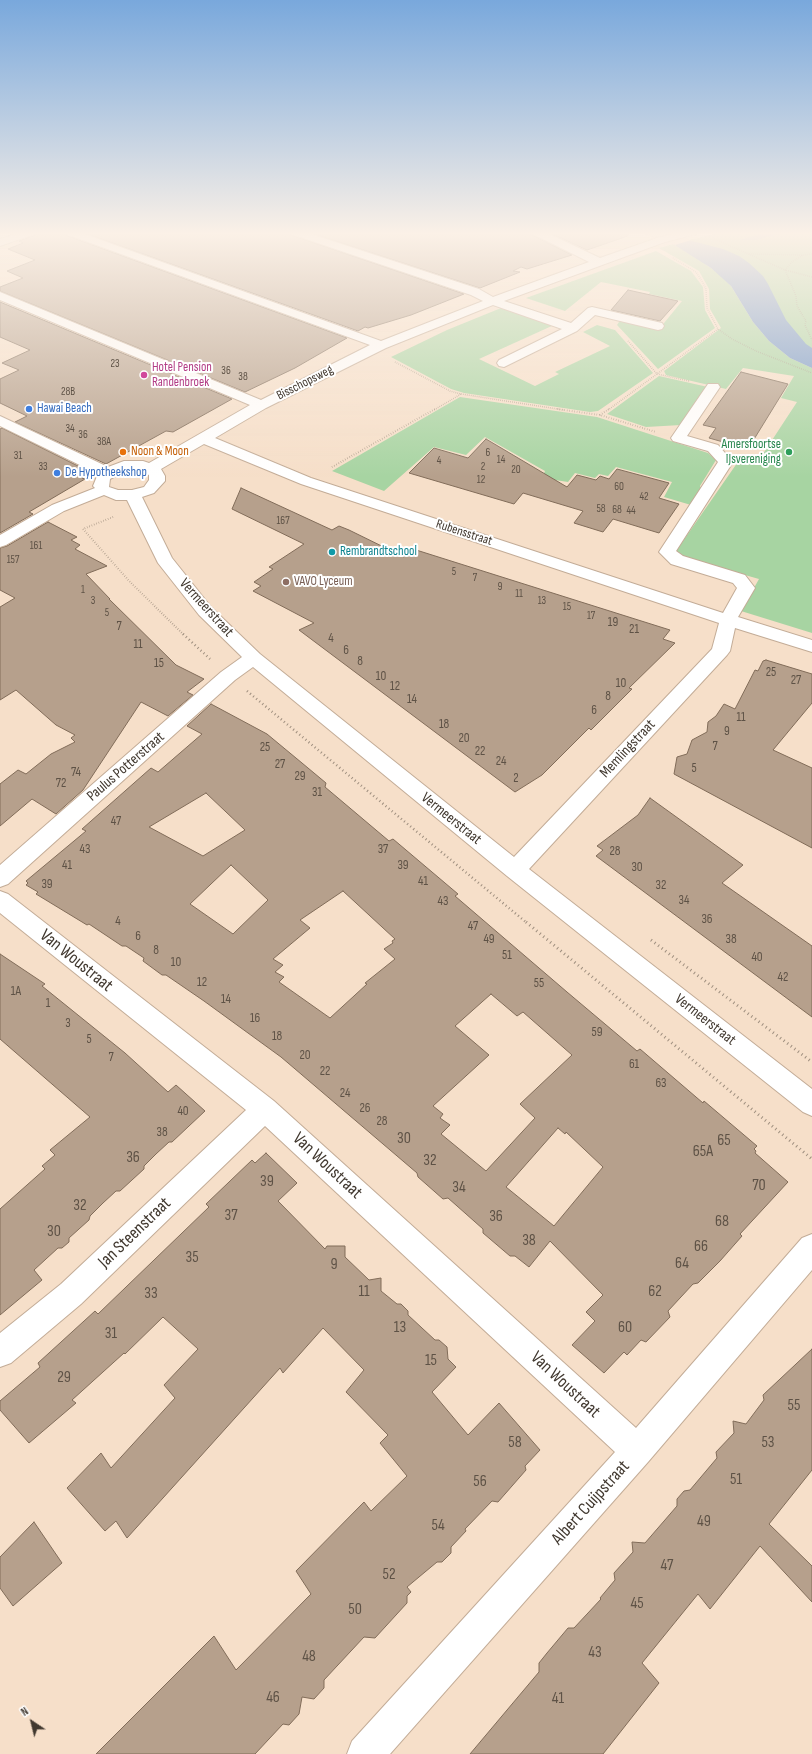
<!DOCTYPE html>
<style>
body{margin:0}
#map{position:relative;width:812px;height:1754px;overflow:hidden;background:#f6dfc9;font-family:"Sofia Sans Condensed",sans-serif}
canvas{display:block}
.north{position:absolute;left:12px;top:1702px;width:40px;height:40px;-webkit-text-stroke:3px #fff;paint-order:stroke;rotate:325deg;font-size:11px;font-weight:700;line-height:16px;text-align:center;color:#41382f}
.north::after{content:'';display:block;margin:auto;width:14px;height:18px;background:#41382f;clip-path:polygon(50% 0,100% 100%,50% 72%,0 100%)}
</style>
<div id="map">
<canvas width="812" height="1754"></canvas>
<div class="north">N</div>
</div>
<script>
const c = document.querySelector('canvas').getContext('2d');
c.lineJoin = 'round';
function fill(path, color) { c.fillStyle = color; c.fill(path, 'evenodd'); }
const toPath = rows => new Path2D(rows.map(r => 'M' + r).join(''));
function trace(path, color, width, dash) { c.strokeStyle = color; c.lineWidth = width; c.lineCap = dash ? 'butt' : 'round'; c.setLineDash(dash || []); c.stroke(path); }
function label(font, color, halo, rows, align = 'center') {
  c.font = font + ' "Sofia Sans Condensed",sans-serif'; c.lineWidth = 4; c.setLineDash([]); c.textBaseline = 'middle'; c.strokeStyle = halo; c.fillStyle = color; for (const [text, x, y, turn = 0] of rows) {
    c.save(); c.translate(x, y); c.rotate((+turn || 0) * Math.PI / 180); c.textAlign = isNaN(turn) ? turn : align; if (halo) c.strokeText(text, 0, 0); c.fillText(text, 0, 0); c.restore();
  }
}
fill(toPath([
 [713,232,812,232,812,352,688,240,715,234],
 [673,244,700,260,723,277,731,286,753,322,769,341,790,358,812,368,812,633,741,611,759,579,685,558,676,551,742,456,759,460,797,402,781,398,794,376,743,368,726,389,666,375,664,371,721,328,710,309,709,289,699,271,659,248],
 [656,251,691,271,703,287,705,310,715,328,658,369,617,325,621,319,660,328,682,301,649,294,650,292,601,282,565,311,526,298],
 [501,308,554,325,479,359,535,386,559,374,555,372,610,346,583,332,597,325,615,330,653,373,598,411,590,412,464,393,451,389,391,357,447,330],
 [659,376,708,387,681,425,646,427,607,414],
 [460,397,597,417,708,453,716,460,700,486,702,492,691,505,664,497,672,482,616,467,608,476,599,474,595,478,575,473,568,482,542,478,545,471,485,437,466,455,434,447,384,491,332,471]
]), '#a7d4a2');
fill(toPath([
 [638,232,667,232,688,240,723,249,739,256,749,263,763,276,768,284,786,320,806,344,812,348,812,368,790,358,769,341,753,322,731,286,711,268,673,244],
 [767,232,785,232,756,240,740,240]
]), '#7297c9');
fill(toPath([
 [655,232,670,232,691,240,675,245,644,235]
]), '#f6dfc9');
const building = toPath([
 [38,232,64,232,65,235,347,338,295,368,245,392,0,291,0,287,23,278,7,271,35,260,8,249,23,243,19,241,35,235,38,232],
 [82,232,289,232,291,235,464,294,411,315,368,328,365,327,358,331,82,232],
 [308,232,531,232,532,235,572,255,527,269,521,267,513,271,520,272,480,288,308,232],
 [548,232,628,232,628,236,587,250,548,232],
 [628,290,637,292,678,301,660,321,611,310,628,290],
 [0,302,232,399,173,432,166,431,106,464,15,422,27,416,0,403,0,379,19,370,2,363,30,350,0,337,0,302],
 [741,372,788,384,748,449,709,438,716,428,703,425,741,372],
 [2,428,92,473,82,478,85,479,29,512,33,514,0,533,0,429,2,428],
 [486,439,567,487,577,475,596,480,600,476,609,479,617,469,669,483,659,498,679,504,659,533,613,519,603,532,574,523,583,511,523,493,514,504,409,473,434,448,468,458,486,439],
 [241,488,332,530,339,526,349,530,404,557,413,549,635,619,670,630,663,639,675,643,629,688,632,689,591,730,589,728,542,775,515,792,299,630,314,623,253,591,261,586,254,582,273,569,269,567,304,544,232,509,241,488],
 [48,522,77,537,71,540,80,545,75,549,107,566,86,574,110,599,109,599,176,665,204,679,187,692,193,695,168,716,141,702,83,790,56,814,32,799,0,826,0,784,18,770,26,774,51,754,75,742,71,738,75,735,56,725,16,690,0,700,0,607,15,598,0,590,0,548,7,546,48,522],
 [766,660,812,674,812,703,773,750,812,768,812,848,674,774,677,757,687,754,692,740,707,732,708,722,716,716,724,704,735,709,755,670,758,671,763,661,766,660],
 [211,704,267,734,302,763,326,783,325,787,389,841,393,839,458,894,455,896,567,992,637,1051,640,1049,703,1103,704,1101,757,1146,754,1149,756,1151,755,1153,788,1182,740,1234,742,1236,720,1261,698,1283,693,1284,668,1311,670,1317,646,1342,641,1340,627,1355,624,1352,604,1373,572,1345,595,1321,586,1312,603,1295,550,1241,529,1267,515,1256,510,1256,483,1233,483,1229,448,1198,443,1199,418,1177,417,1173,281,1057,204,1001,166,975,162,975,143,961,144,958,126,946,122,946,89,924,87,925,36,894,38,892,26,885,28,883,26,881,86,831,82,829,151,768,158,772,202,734,187,726,211,704],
 [206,793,245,830,203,856,149,827,206,793],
 [231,865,268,900,233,934,190,904,231,865],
 [343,891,395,939,392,941,393,943,384,949,395,959,365,983,367,984,330,1018,279,982,284,977,275,972,283,965,273,959,310,928,300,920,343,891],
 [491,994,517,1016,523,1012,572,1055,520,1104,535,1118,486,1171,441,1134,450,1125,440,1118,443,1114,433,1106,489,1055,455,1026,491,994],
 [558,1128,565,1134,566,1132,603,1167,554,1226,506,1187,558,1128],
 [650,798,743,865,722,883,812,946,812,1017,596,856,603,850,597,846,638,815,650,798],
 [0,954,45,984,42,986,125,1053,168,1092,176,1085,205,1111,172,1142,169,1142,156,1154,144,1166,144,1169,120,1191,116,1191,103,1203,90,1216,89,1220,69,1238,69,1242,62,1248,58,1248,34,1270,42,1280,0,1315,0,1209,45,1169,42,1166,55,1155,50,1150,90,1117,0,1039,0,954],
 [266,1153,297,1183,278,1201,325,1249,327,1246,345,1246,345,1257,369,1280,381,1278,381,1291,397,1304,401,1304,408,1311,408,1315,422,1328,435,1340,439,1340,447,1347,448,1359,456,1367,432,1392,468,1435,499,1403,540,1450,525,1466,526,1470,498,1502,492,1501,465,1529,466,1531,451,1547,451,1553,442,1562,437,1562,407,1587,411,1592,407,1596,407,1603,375,1638,364,1637,324,1680,324,1688,314,1699,302,1697,299,1714,289,1725,283,1724,255,1754,96,1754,214,1636,236,1670,311,1594,296,1571,364,1502,371,1511,407,1476,380,1443,388,1435,346,1392,364,1370,323,1328,283,1373,280,1368,127,1538,116,1521,105,1531,67,1488,101,1453,111,1468,175,1398,164,1385,198,1349,163,1317,125,1354,124,1353,72,1400,76,1403,29,1443,0,1410,0,1401,40,1367,38,1363,95,1311,98,1314,209,1207,206,1204,252,1160,255,1163,266,1153],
 [812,1349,812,1470,769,1524,812,1566,812,1602,760,1546,710,1609,698,1594,642,1663,659,1683,603,1754,470,1754,539,1672,539,1663,547,1653,568,1628,574,1628,601,1599,600,1598,615,1580,614,1573,633,1552,632,1542,645,1543,677,1506,677,1499,684,1491,690,1490,717,1458,716,1452,734,1433,733,1421,746,1424,764,1400,763,1395,812,1349],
 [34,1522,62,1563,13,1606,0,1588,0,1557,34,1522]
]);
fill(building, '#b6a08c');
trace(building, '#816c59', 1);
const minor = toPath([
 [22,232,37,232,35,234,0,246,0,239,22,232],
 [65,232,79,232,381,341,483,301,471,295,291,234,290,232,305,232,479,289,493,297,589,262,533,234,532,232,545,232,600,258,657,238,681,232,697,232,696,234,665,242,504,301,571,323,588,308,592,307,662,323,664,326,662,329,658,330,595,315,577,331,504,367,499,366,497,363,499,360,562,329,493,305,386,348,266,408,215,438,311,478,723,613,737,588,733,583,671,564,659,552,718,462,708,451,673,441,671,438,708,384,718,384,720,387,687,436,718,445,733,462,676,551,683,556,745,575,755,588,738,617,812,640,812,652,735,628,730,651,727,655,529,869,812,1089,812,1116,803,1112,507,876,253,667,235,680,8,884,0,887,0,865,221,672,242,657,199,615,158,563,127,500,116,500,104,495,64,511,6,545,0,547,0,535,52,505,95,488,93,486,98,474,0,426,0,416,108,467,124,461,143,461,149,463,250,405,0,300,0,292,261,400,370,345,66,234,65,232],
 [204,444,301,484,719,623,712,649,514,857,260,654,211,607,172,558,142,497,154,493,165,481,165,476,161,469,204,444],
 [125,471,141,471,149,475,149,480,144,487,132,490,118,490,109,487,110,479,125,471],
 [0,891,8,894,274,1101,636,1428,802,1238,812,1234,812,1270,648,1462,390,1754,347,1754,352,1741,615,1452,265,1126,81,1304,11,1363,0,1367,0,1333,61,1284,246,1110,0,913,0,891]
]);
trace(minor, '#c3ac97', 2);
trace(toPath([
 [712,238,785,270,796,296,797,306,806,321,805,325,812,340],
 [749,254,802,255],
 [812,254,803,255,792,262,785,270,812,277],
 [673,258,696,272,702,281,706,289,707,308,718,329,732,339,756,351,812,373],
 [628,341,657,374,689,381],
 [395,362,450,391,461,394,434,410],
 [461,394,564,410],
 [608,410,718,329]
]), '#9f8f7f', 1.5, [0.5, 1.5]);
trace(toPath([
 [557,409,600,415,656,432],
 [600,415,609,409],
 [332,467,435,409],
 [113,517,83,529,130,582,184,635]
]), '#9f8f7f', 2, [0.5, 2]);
trace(toPath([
 [183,634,210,659],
 [247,691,527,923]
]), '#9f8f7f', 2.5, [1, 3]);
trace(toPath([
 [526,922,812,1159],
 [651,940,812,1062]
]), '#9f8f7f', 3, [1, 3.5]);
fill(minor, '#fff');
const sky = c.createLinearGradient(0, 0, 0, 477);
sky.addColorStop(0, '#79a8dc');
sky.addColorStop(0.49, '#fbf1e7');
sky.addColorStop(1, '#fbf1e700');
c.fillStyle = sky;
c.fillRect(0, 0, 812, 477);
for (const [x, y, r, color] of [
 [144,375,4,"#d1479c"],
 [29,409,4,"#3f7fe0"],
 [123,452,4,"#e8710a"],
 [789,452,4,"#2e9e5b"],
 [57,473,4,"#3f7fe0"],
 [332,552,4,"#0f9aa8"],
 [286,582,4,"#8d6e63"]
]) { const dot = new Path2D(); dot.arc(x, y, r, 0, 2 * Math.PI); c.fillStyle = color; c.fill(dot); trace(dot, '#fff', 1.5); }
label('11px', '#5e5246', null, [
 ["23",115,364],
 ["36",226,371],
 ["38",243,377],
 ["28B",68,392],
 ["34",70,429],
 ["36",83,435],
 ["38A",104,442],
 ["6",488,453],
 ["31",18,456],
 ["14",501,460],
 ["4",439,461],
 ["33",43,467],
 ["2",483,467],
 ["20",516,470],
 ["12",481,480],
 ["60",619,487],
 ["42",644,497],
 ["58",601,509],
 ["68",617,510],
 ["44",631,511],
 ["167",283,521],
 ["161",36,546],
 ["157",13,560],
 ["5",454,572],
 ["7",475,578],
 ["9",500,587],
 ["1",83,590],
 ["11",519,594],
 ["3",93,601],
 ["13",542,601],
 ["15",567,607],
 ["5",107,613],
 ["17",591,616]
]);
label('13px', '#b23c85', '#fff', [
 ["Hotel Pension",152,368],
 ["Randenbroek",152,383]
], 'left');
label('13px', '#41382f', '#fff', [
 ["Bisschopsweg",305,383,-27],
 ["Rubensstraat",464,533,18]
]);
label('13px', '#366cbe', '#fff', [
 ["Hawai Beach",37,409],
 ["De Hypotheekshop",65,473]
], 'left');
label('13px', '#27864d', '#fff', [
 ["Amersfoortse",781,445],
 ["IJsvereniging",781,460]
], 'right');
label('13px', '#c56008', '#fff', [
 ["Noon & Moon",131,452]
], 'left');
label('13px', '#0d838f', '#fff', [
 ["Rembrandtschool",340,552]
], 'left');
label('13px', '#785e54', '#fff', [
 ["VAVO Lyceum",294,582]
], 'left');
label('13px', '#5e5246', null, [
 ["19",613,623],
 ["7",119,627],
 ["21",634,630],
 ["4",331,639],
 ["11",138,645],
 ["6",346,651],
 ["8",360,662],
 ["15",159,664],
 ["25",771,673],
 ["10",381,677],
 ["27",796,681],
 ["10",621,684],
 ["12",395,687],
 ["8",608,697],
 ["14",412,700],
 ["6",594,711],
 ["11",741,718],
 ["18",444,725],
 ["9",727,732],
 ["20",464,739],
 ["7",715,747],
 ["25",265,748],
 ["22",480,752],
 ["24",501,762],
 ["27",280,765],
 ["5",694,769],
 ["74",76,773],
 ["29",300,777],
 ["2",516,779],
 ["72",61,784],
 ["31",317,793],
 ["47",116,822],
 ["43",85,850],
 ["37",383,850],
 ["28",615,852],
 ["41",67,866],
 ["39",403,866],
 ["30",637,868],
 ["41",423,882],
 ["39",47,885],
 ["32",661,886],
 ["34",684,901],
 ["43",443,902],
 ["36",707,920],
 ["4",118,922],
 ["47",473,927],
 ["6",138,937],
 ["49",489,940],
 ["38",731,940],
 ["8",156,951],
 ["51",507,956],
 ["40",757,958],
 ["10",176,963],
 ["42",783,978],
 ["12",202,983],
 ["55",539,984],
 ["1A",16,992],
 ["14",226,1000],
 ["1",48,1004],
 ["16",255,1019],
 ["3",68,1024],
 ["59",597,1033],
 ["18",277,1037],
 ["5",89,1040],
 ["20",305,1056],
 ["7",111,1058],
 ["61",634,1065],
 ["22",325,1072],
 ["63",661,1084],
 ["24",345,1094],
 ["26",365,1109],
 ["40",183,1112],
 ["28",382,1122],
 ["38",162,1133]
]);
label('15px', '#41382f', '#fff', [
 ["Vermeerstraat",206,608,48],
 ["Memlingstraat",628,749,-47],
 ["Paulus Potterstraat",126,767,-41],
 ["Vermeerstraat",451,819,39],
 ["Vermeerstraat",705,1020,38]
]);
label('16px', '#5e5246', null, [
 ["30",404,1139],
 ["65",724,1141],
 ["65A",703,1152],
 ["36",133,1158],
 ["32",430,1161],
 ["39",267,1182],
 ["70",759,1186],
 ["34",459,1188],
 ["32",80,1206],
 ["37",231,1216],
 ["36",496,1217],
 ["68",722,1222],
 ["30",54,1232],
 ["38",529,1241],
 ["66",701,1247],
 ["35",192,1258],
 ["64",682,1264],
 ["9",334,1265],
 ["11",364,1292],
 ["62",655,1292],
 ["33",151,1294],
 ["13",400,1328],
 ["60",625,1328],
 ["31",111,1334],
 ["15",431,1361],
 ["29",64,1378],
 ["55",794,1406],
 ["58",515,1443],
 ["53",768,1443],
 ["51",736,1480],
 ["56",480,1482],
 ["49",704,1522],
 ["54",438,1526],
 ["47",667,1566],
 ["52",389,1575],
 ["45",637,1604],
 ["50",355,1610],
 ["43",595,1653],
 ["48",309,1657],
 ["46",273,1698],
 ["41",558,1699]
]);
label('18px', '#41382f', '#fff', [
 ["Van Woustraat",76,961,39],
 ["Van Woustraat",327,1166,43],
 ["Jan Steenstraat",135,1233,-44],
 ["Van Woustraat",565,1385,43],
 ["Albert Cuijpstraat",591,1503,-48]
]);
</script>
